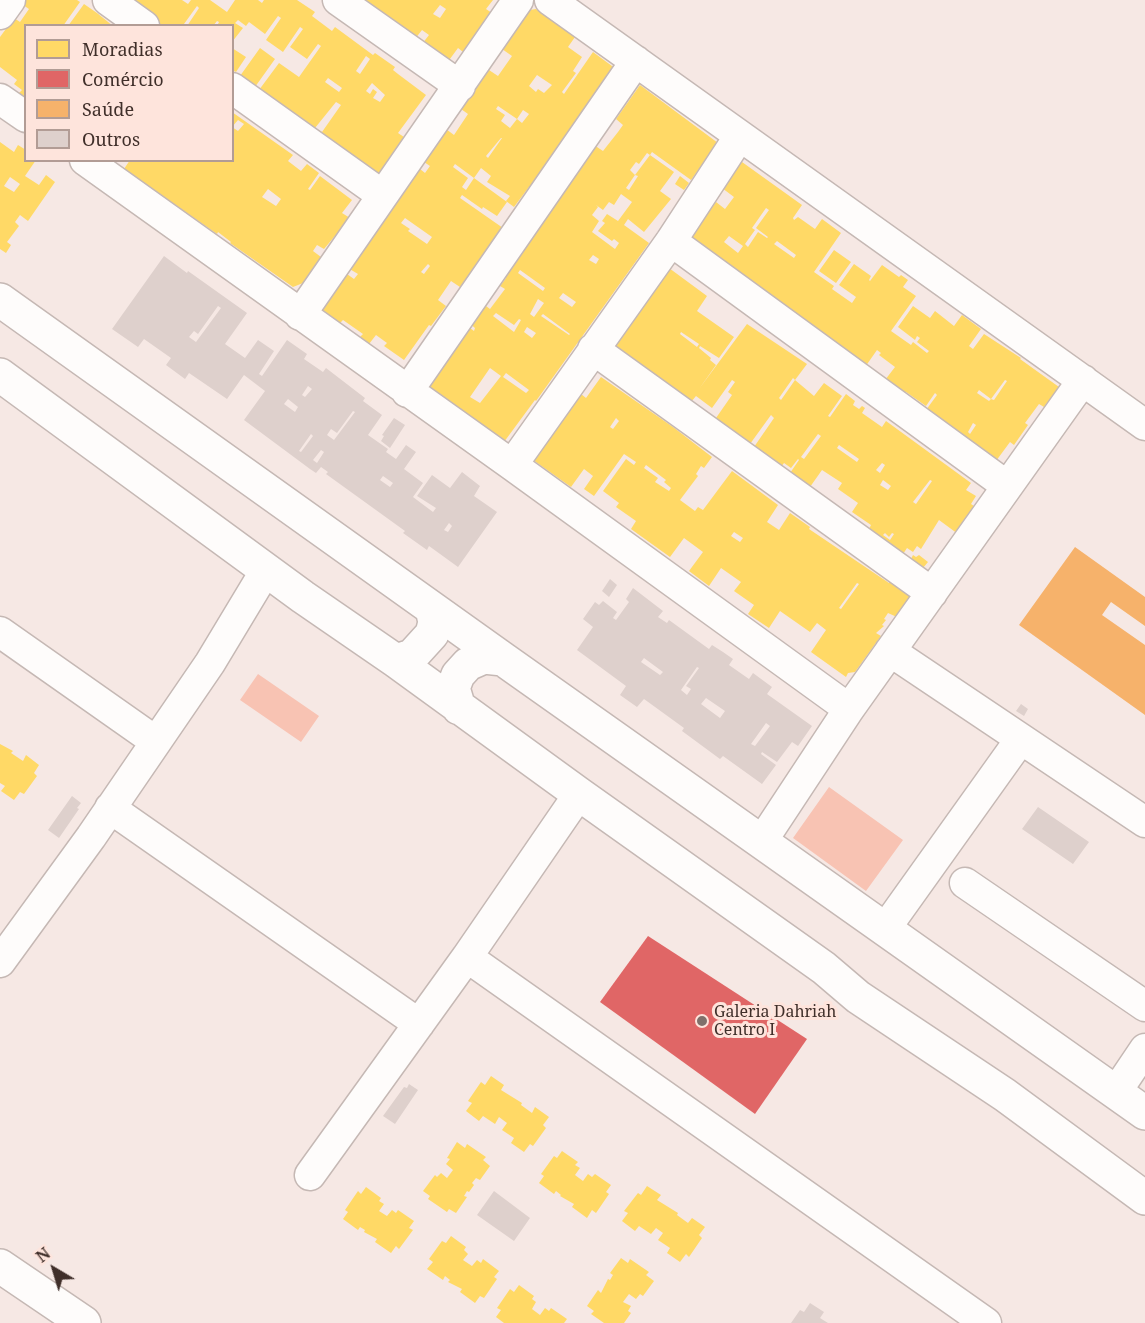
<!DOCTYPE html>
<meta charset="utf-8">
<style>
body{margin:0}
#map{position:relative;width:1145px;height:1323px;overflow:hidden;background:#f6e8e4;font-family:"Noto Serif",serif}
canvas{display:block}
.legend{position:absolute;left:24px;top:24px;width:210px;height:138px;box-sizing:border-box;background:#fee4dc;border:2px solid #b29c95;margin:0;padding:8px 10px;list-style:none;font-size:18px;color:#402f2a}
.legend li{display:flex;align-items:center;gap:12px;height:30px}
.legend b{width:30px;border:2px solid #b29c95}
.north{position:absolute;left:24px;top:1239px;width:60px;height:60px;-webkit-text-stroke:4px #fee4dc;paint-order:stroke;rotate:322deg;font-size:16px;font-weight:700;line-height:24px;text-align:center;color:#402f2a}
.north::after{content:'';display:block;margin:auto;width:21px;height:27px;background:#402f2a;clip-path:polygon(50% 0,100% 100%,50% 72%,0 100%)}
</style>
<div id="map">
<canvas width="1145" height="1323"></canvas>
<ul class="legend">
<li><b style="height:16px;background:#ffd966"></b>Moradias</li>
<li><b style="height:16px;background:#e06666"></b>Comércio</li>
<li><b style="height:16px;background:#f6b26b"></b>Saúde</li>
<li><b style="height:16px;background:#ded0cc"></b>Outros</li>
</ul>
<div class="north">N</div>
</div>
<script>
const c = document.querySelector('canvas').getContext('2d');
c.lineJoin = 'round';
function fill(path, color) { c.fillStyle = color; c.fill(path, 'evenodd'); }
const toPath = rows => new Path2D(rows.map(r => 'M' + r).join(''));
function trace(path, color, width, dash) { c.strokeStyle = color; c.lineWidth = width; c.lineCap = dash ? 'butt' : 'round'; c.setLineDash(dash || []); c.stroke(path); }
function label(font, color, halo, rows, align = 'center') {
  c.font = font + ' "Noto Serif",serif'; c.lineWidth = 6; c.setLineDash([]); c.textBaseline = 'middle'; c.strokeStyle = halo; c.fillStyle = color; for (const [text, x, y, turn = 0] of rows) {
    c.save(); c.translate(x, y); c.rotate((+turn || 0) * Math.PI / 180); c.textAlign = isNaN(turn) ? turn : align; if (halo) c.strokeText(text, 0, 0); c.fillText(text, 0, 0); c.restore();
  }
}
fill(toPath([
 [258,674,319,716,301,742,240,700],
 [829,787,903,840,866,891,793,838]
]), '#f8c3b3');
fill(toPath([
 [22,0,77,0,80,2,63,26,26,26,26,99,18,94,22,90,14,84,17,80,0,67,0,37,14,18,20,22,29,9,20,3],
 [122,0,182,0,188,4,191,0,210,0,227,12,235,0,258,0,262,3,264,0,297,0,315,12,312,16,332,31,335,27,373,55,375,53,395,67,393,70,398,74,426,95,398,133,407,139,377,182,259,90,279,63,299,77,321,46,318,44,307,59,290,47,303,29,300,27,283,52,266,40,281,18,278,16,265,34,249,22,246,26,238,20,235,23,243,28,232,42,232,26,217,26,219,22,217,21,213,26,187,26,199,8,197,6,184,24,186,26,157,26],
 [366,56,370,59,360,74,356,71],
 [328,78,342,88,339,92,325,82],
 [372,83,385,95,380,102,373,98,377,92,373,89,370,94,366,91],
 [336,102,341,105,322,132,315,128],
 [363,0,493,0,486,9,495,15,467,55,458,48,447,63,422,44,429,35,422,30,411,44],
 [440,5,446,9,440,18,433,14],
 [84,4,97,13,113,26,68,26],
 [536,9,575,37,568,47,582,57,573,71,576,73,562,92,564,94,593,52,616,69,544,169,536,178,537,179,530,189,529,187,514,207,506,201,510,196,487,182,491,176,481,168,474,178,455,164,453,167,468,178,462,187,466,190,474,178,507,202,497,216,483,207,482,209,462,195,460,198,503,228,460,287,451,281,438,300,446,306,431,326,429,325,404,360,384,346,387,343,376,335,369,344,360,337,363,334,343,320,340,323,321,309,347,274,354,279,358,274,348,268,392,209,390,207,404,187,406,189,420,169,425,173,430,166,424,162,446,129,454,135,468,114,461,109,489,70,498,76,512,56,502,49,530,10],
 [537,75,552,85,544,93,538,89,536,92,529,86],
 [498,106,517,119,523,110,529,114,522,123,517,119,510,128,501,121,505,115,496,109],
 [501,138,502,138,488,158,486,156],
 [405,218,432,237,427,244,408,231,410,229,401,223],
 [428,264,430,266,424,274,421,272],
 [232,48,246,57,236,72,232,70],
 [260,48,275,59,255,87,240,76],
 [640,85,718,143,691,180,652,152,650,155,647,153,639,164,636,162,630,170,635,175,626,188,629,190,638,176,635,175,650,155,674,172,660,191,671,199,644,232,628,219,624,225,649,243,536,401,535,400,504,442,426,386,435,377,458,345,453,342,466,325,474,331,475,328,468,322,482,303,490,309,505,289,500,286,506,278,502,275,594,145,603,151,618,132,623,125,616,119],
 [621,194,632,202,618,221,607,214,602,221,605,223,598,231,612,241,614,239,619,243,615,249,592,232,599,221,592,215,598,207,596,205,603,210,609,202,614,205],
 [593,255,599,259,596,264,589,260],
 [520,270,545,288,543,291,518,273],
 [563,293,576,302,572,307,559,298],
 [538,299,544,303,534,317,530,314],
 [496,313,514,325,519,319,521,320,514,332,493,316],
 [543,314,570,334,569,335,541,316],
 [527,327,536,333,532,338,524,332],
 [490,368,501,376,480,403,470,397],
 [506,373,529,390,526,393,503,377],
 [232,112,293,155,288,161,301,171,307,164,319,173,308,189,310,190,320,176,352,200,342,213,350,218,324,249,317,245,313,251,321,257,303,283,293,287,230,243,231,242,218,232,217,234,124,169,130,160,232,160,232,127,238,131,244,124,238,120,232,127],
 [268,189,281,199,276,206,262,197],
 [0,142,14,152,18,145,26,150,26,160,36,160,25,176,39,185,46,175,55,182,28,221,20,215,15,222,19,226,7,242,11,245,6,253,0,249],
 [10,177,20,184,14,192,4,186],
 [742,162,802,205,793,218,794,220,798,217,815,229,822,219,841,233,814,272,834,286,832,289,852,303,856,297,839,285,854,264,871,276,869,280,870,281,882,265,899,277,901,275,908,280,903,287,916,296,891,331,911,345,913,342,927,353,929,351,917,342,920,338,917,336,915,340,898,327,913,306,930,318,935,311,954,326,962,315,981,329,969,346,973,349,984,334,1021,358,1020,359,1059,387,1044,407,1039,404,1025,423,1028,425,1014,445,1010,442,996,461,926,410,937,395,935,393,926,406,906,392,902,398,882,384,895,367,879,355,881,353,877,350,863,370,687,241,716,202,725,209,734,197,722,188],
 [766,208,769,210,756,228,768,237,767,238,758,232,748,247,745,244,755,230,752,228],
 [729,236,743,246,738,253,724,242],
 [777,241,796,255,794,258,774,244],
 [1005,380,1007,381,994,400,991,399,989,401,977,393,979,390,991,399],
 [973,423,976,425,970,434,968,432],
 [680,176,689,183,684,190,675,184],
 [834,250,851,262,836,283,819,271],
 [669,268,707,296,697,311,734,337,719,358,700,346,699,348,711,358,710,360,716,365,699,389,747,324,807,364,795,380,793,378,779,398,781,400,795,380,814,396,824,383,842,396,828,416,830,417,846,394,855,401,853,405,859,409,862,406,865,408,862,413,882,427,886,421,971,483,966,490,976,496,971,504,974,506,970,512,972,515,958,534,939,520,921,549,917,546,913,552,907,548,903,554,869,529,871,525,852,512,858,503,838,489,842,483,822,470,810,487,790,473,799,460,798,459,791,468,784,463,781,467,754,447,774,418,771,415,750,444,716,418,732,395,728,392,735,382,732,380,712,408,696,396,691,402,615,350,614,344],
 [681,332,699,344,697,347,680,334],
 [818,434,821,436,804,459,801,457],
 [839,445,859,459,857,462,837,448],
 [882,463,885,465,880,473,876,470],
 [883,480,891,486,888,490,880,485],
 [930,480,932,481,916,504,913,502],
 [885,533,889,537,892,533,894,534,890,540,883,535],
 [601,377,673,427,712,457,704,468,701,466,696,474,698,476,680,500,695,511,698,507,703,510,732,471,778,505,767,522,779,530,790,513,810,527,809,529,889,583,891,580,909,593,910,601,899,618,888,613,884,619,886,620,882,625,884,626,876,633,881,636,855,672,848,673,846,677,811,652,826,630,817,623,810,632,780,611,769,628,748,614,754,605,734,591,741,582,721,568,709,586,689,571,703,552,684,538,670,557,631,529,636,521,616,507,619,503,603,491,626,459,634,465,636,462,624,454,594,496,584,489,593,476,584,469,571,487,533,460,576,390,586,398],
 [616,418,619,421,613,429,610,427],
 [646,465,666,480,664,482,671,488,669,491,655,482,658,478,644,468],
 [734,532,743,538,740,542,731,536],
 [857,583,859,584,841,609,839,608],
 [913,555,916,557,919,555,928,562,923,568,911,559],
 [0,744,13,751,11,753,23,761,26,755,39,765,34,773,37,776,24,794,20,792,14,800,1,791,5,786,0,783],
 [491,1076,504,1085,501,1090,522,1103,521,1105,532,1113,535,1107,549,1117,543,1125,546,1128,533,1146,530,1144,524,1152,511,1143,514,1138,502,1130,507,1123,499,1117,495,1124,483,1116,479,1121,466,1111,472,1103,468,1101,481,1082,485,1085],
 [457,1142,465,1148,467,1144,486,1157,483,1160,490,1166,480,1180,476,1178,472,1183,474,1185,469,1192,467,1191,464,1196,467,1197,456,1213,449,1209,447,1212,428,1199,430,1196,423,1191,435,1175,437,1177,441,1173,447,1178,453,1170,446,1164,450,1159,447,1158],
 [562,1151,578,1162,575,1165,580,1168,575,1175,583,1181,588,1174,592,1177,595,1174,611,1185,606,1192,609,1194,596,1213,592,1210,587,1218,572,1207,574,1204,560,1196,561,1195,556,1191,554,1194,539,1183,544,1176,541,1174,554,1156,557,1158],
 [647,1186,661,1195,657,1200,678,1213,677,1215,688,1223,692,1218,705,1227,699,1235,702,1238,689,1257,686,1254,680,1262,667,1253,670,1248,658,1240,663,1233,656,1228,651,1234,639,1226,635,1231,622,1221,628,1213,624,1211,638,1193,641,1195],
 [366,1187,381,1198,379,1201,384,1204,379,1211,387,1216,392,1210,396,1213,398,1210,414,1221,409,1228,413,1230,399,1249,396,1246,391,1253,375,1242,377,1239,364,1232,365,1230,360,1227,358,1230,343,1219,348,1212,345,1210,358,1191,361,1194],
 [451,1236,466,1247,464,1250,468,1254,463,1260,472,1266,477,1260,481,1263,483,1259,499,1271,494,1277,497,1279,484,1298,480,1296,475,1303,460,1292,462,1289,448,1282,450,1280,445,1276,443,1280,427,1269,433,1262,429,1259,442,1241,446,1243],
 [621,1258,628,1263,630,1259,649,1272,646,1275,654,1281,643,1296,640,1294,636,1299,629,1294,623,1302,631,1306,628,1311,631,1313,624,1323,604,1323,591,1314,594,1311,587,1306,598,1290,601,1293,608,1279,610,1280,613,1275,610,1273],
 [519,1285,534,1296,532,1299,536,1302,532,1309,540,1315,545,1308,549,1311,551,1308,567,1319,564,1323,504,1323,496,1317,501,1310,497,1308,510,1289,514,1292]
]), '#ffd966');
fill(toPath([
 [648,936,807,1039,755,1114,600,1002]
]), '#e06666');
fill(toPath([
 [1075,547,1145,597,1145,626,1111,602,1102,615,1145,645,1145,715,1019,625]
]), '#f6b26b');
fill(toPath([
 [164,256,187,273,188,271,247,313,225,344,245,358,258,340,274,351,259,374,262,376,287,340,307,354,304,359,323,372,326,368,365,398,363,401,382,415,368,435,388,449,386,452,396,459,406,445,416,452,404,469,423,483,413,497,433,512,436,508,417,496,432,475,450,488,462,472,480,486,474,496,497,512,458,567,429,546,427,550,403,533,405,531,326,474,328,472,321,467,316,473,310,469,244,420,265,391,244,375,227,399,189,373,185,379,166,365,171,358,144,339,138,347,112,329],
 [218,306,221,308,196,342,189,337,194,331,198,334],
 [308,386,312,389,305,397,302,395],
 [288,399,298,407,295,412,284,404],
 [353,411,355,412,334,440,327,435,331,429,337,433],
 [311,434,313,436,301,452,299,451],
 [321,450,324,452,317,463,313,460],
 [383,476,393,483,390,487,380,480],
 [449,523,452,526,448,532,444,530],
 [394,418,405,425,390,448,381,441,384,436,382,435],
 [610,579,617,585,609,597,602,591],
 [633,588,663,611,658,617,667,623,669,620,709,649,712,645,723,652,733,659,729,665,749,679,753,673,772,687,767,694,812,726,798,746,792,742,777,762,762,752,761,754,776,765,762,784,723,756,720,759,682,731,684,728,644,699,637,707,620,695,626,686,577,650,593,627,583,619,595,602,599,605,603,601,617,612,613,618,616,620,629,602,626,599],
 [644,658,663,672,660,675,641,662],
 [697,667,699,668,686,686,691,689,687,695,681,690],
 [706,698,725,711,720,718,701,704],
 [766,723,770,726,755,746,751,744],
 [1021,704,1028,709,1024,716,1016,711],
 [72,796,81,803,77,808,79,809,59,838,48,830],
 [1038,807,1089,842,1073,864,1022,829],
 [409,1084,418,1090,395,1124,383,1116,404,1087,407,1088],
 [494,1191,530,1218,514,1241,477,1215],
 [810,1303,824,1312,820,1318,828,1323,791,1323,800,1310,804,1312]
]), '#ded0cc');
const minor = toPath([
 [108,0,144,26],
 [338,0,460,86],
 [550,0,1145,425],
 [0,14,10,0],
 [232,88,382,195],
 [0,99,26,117],
 [85,160,512,465,849,709],
 [671,241,1007,486],
 [300,315,518,0],
 [593,349,932,593],
 [407,392,636,61],
 [512,465,671,241,739,137],
 [0,632,155,741],
 [890,651,1145,822],
 [110,808,419,1024],
 [762,841,849,709,1083,380],
 [965,883,1145,1006],
 [885,929,1020,740],
 [467,957,986,1323],
 [0,962,91,837,210,663,266,570],
 [1116,1092,1145,1049],
 [310,1175,467,957,579,794]
]);
const major = toPath([
 [0,300,503,659,1145,1113],
 [0,375,303,597,396,661,579,794,824,968,858,997,1005,1095,1145,1198],
 [396,661,412,656,432,634,435,622,432,609],
 [459,708,453,688,458,675,468,664,484,657,503,659]
]);
const highway = toPath([
 [0,1266,84,1323]
]);
trace(minor, '#c5b8b4', 33);
trace(major, '#c5b8b4', 36);
trace(highway, '#c5b8b4', 36);
trace(minor, '#fefcfb', 30);
trace(major, '#fefcfb', 33);
trace(highway, '#fefcfb', 33);
for (const [x, y, r, color] of [
 [702,1021,6,"#80706b"]
]) { const dot = new Path2D(); dot.arc(x, y, r, 0, 2 * Math.PI); c.fillStyle = color; c.fill(dot); trace(dot, '#fee4dc', 2); }
label('16px', '#402f2a', '#fee4dc', [
 ["Galeria Dahriah",714,1012],
 ["Centro I",714,1030]
], 'left');
</script>
